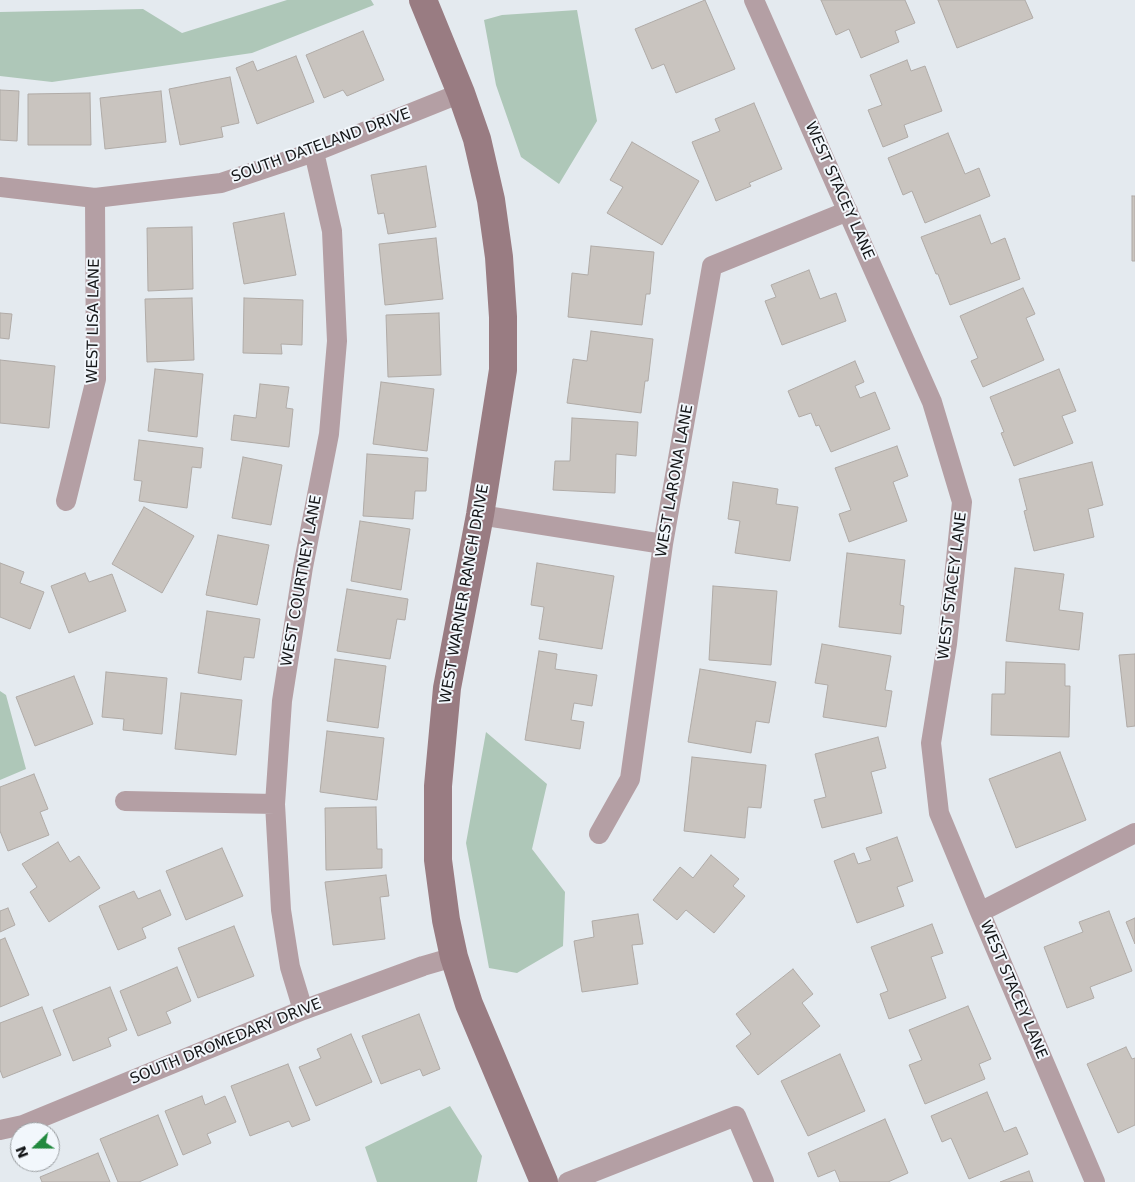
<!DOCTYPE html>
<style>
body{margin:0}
#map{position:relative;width:1135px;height:1182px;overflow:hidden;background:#e4eaef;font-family:"DejaVu Sans",sans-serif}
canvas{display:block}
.north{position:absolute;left:10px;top:1122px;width:50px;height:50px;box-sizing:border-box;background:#f2f7fc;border:1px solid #999da0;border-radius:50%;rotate:248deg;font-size:14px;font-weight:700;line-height:20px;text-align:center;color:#131517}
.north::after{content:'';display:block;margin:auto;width:18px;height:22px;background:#21893e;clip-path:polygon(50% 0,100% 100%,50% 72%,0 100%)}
</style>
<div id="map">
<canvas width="1135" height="1182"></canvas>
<div class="north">N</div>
</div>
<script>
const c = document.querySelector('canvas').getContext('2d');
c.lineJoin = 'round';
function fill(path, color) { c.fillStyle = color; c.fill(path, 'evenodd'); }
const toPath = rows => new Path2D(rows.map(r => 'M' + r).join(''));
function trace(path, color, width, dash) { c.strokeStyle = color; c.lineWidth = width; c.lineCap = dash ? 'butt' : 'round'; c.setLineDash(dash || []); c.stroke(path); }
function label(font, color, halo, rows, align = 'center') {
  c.font = font + ' "DejaVu Sans",sans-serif'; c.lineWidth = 4; c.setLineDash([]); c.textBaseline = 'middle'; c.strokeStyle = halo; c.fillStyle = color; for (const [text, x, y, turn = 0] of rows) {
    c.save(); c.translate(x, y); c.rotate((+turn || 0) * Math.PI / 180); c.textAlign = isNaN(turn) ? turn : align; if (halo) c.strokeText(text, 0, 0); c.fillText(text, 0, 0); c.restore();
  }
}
fill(toPath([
 [287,0,371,0,374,5,252,53,52,82,0,76,0,12,143,9,182,33],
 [577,10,597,121,559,184,521,157,496,85,484,20,502,15],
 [0,691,6,695,26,769,0,780],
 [486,732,547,784,532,849,565,892,563,946,517,973,489,968,466,843],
 [450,1106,482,1156,477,1182,377,1182,365,1147]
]), '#aec7b8');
const building = toPath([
 [705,0,735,69,676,93,664,64,652,69,635,29,705,0],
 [821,0,905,0,915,23,895,31,899,42,861,58,849,29,836,35,821,0],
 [938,0,1025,0,1033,18,957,48,938,0],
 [363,31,384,80,347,96,343,90,324,98,306,55,363,31],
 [296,56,314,102,257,124,236,68,253,61,257,71,296,56],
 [907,60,911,71,925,66,942,111,904,125,908,137,883,147,868,110,882,105,870,75,907,60],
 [230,77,239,123,221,127,223,137,180,145,169,89,230,77],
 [0,90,19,91,17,141,0,140,0,90],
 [161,91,166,142,105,149,100,98,161,91],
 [90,93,91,145,28,145,28,94,90,93],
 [754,103,782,169,749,183,751,186,716,201,692,142,720,131,715,119,754,103],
 [948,133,965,174,979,168,990,196,925,223,912,191,903,195,888,158,948,133],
 [632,142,699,181,662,245,607,213,623,187,610,180,632,142],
 [426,166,436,227,388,234,384,213,378,214,371,175,426,166],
 [1132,196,1135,196,1135,261,1132,261,1132,196],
 [284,213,296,275,244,284,233,223,284,213],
 [980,215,991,244,1005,238,1020,279,950,305,938,274,936,274,921,237,980,215],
 [192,227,193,289,148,291,147,228,192,227],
 [436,238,443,299,385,305,379,244,436,238],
 [591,246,654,252,650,294,646,294,642,325,568,317,572,273,588,275,591,246],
 [809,270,820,299,836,293,846,321,782,345,765,301,776,297,771,285,809,270],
 [1023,288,1035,314,1026,318,1044,360,983,387,971,361,978,358,960,316,1023,288],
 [192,298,194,360,147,362,145,299,192,298],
 [244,298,303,300,302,345,281,344,282,354,243,353,244,298],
 [0,313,12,314,9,339,0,338,0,313],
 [439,313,441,375,388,377,386,315,439,313],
 [591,331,653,339,648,381,645,381,641,413,567,403,573,359,587,361,591,331],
 [0,360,55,366,49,428,0,423,0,360],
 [855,361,864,382,855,386,860,398,875,392,890,429,831,452,819,425,816,426,811,413,799,417,788,391,855,361],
 [155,369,203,374,197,437,148,431,155,369],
 [1059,369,1076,411,1062,416,1073,443,1014,466,1001,433,1004,432,990,397,1059,369],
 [381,382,434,389,427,451,373,444,381,382],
 [260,384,289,387,286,408,293,409,289,447,231,440,234,415,256,418,260,384],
 [572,418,638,422,636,456,616,454,615,493,553,490,555,461,570,461,572,418],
 [139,440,203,448,201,468,192,467,187,508,139,501,142,481,134,480,139,440],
 [897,446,908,476,893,482,907,521,849,542,839,514,851,510,835,468,897,446],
 [367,454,428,458,426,491,415,491,413,519,363,516,367,454],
 [243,457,282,465,271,525,232,518,243,457],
 [1092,462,1103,505,1088,509,1094,537,1034,551,1024,511,1027,510,1019,479,1092,462],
 [733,482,778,489,776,504,798,507,790,561,735,553,740,521,728,519,733,482],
 [144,507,194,536,162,593,112,564,144,507],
 [360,521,410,529,401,590,351,581,360,521],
 [218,535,269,545,257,605,206,595,218,535],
 [847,553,905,560,900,605,904,606,901,634,839,627,847,553],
 [0,563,24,572,20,583,44,592,30,629,0,617,0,563],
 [537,563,614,576,602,649,539,639,544,607,531,605,537,563],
 [1015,568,1064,574,1059,610,1083,613,1079,650,1006,641,1015,568],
 [85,573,89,582,112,574,126,611,69,633,51,586,85,573],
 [713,586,777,591,771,665,709,660,713,586],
 [347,589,408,599,405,620,397,619,390,659,337,651,347,589],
 [207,611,260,619,254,658,244,657,241,680,198,673,207,611],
 [822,644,891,656,885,690,892,691,886,727,823,717,828,685,815,683,822,644],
 [539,651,557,654,555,669,597,675,592,706,574,703,571,720,584,722,580,749,525,740,539,651],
 [1135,654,1135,726,1127,727,1119,655,1135,654],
 [335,659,386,666,378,728,327,721,335,659],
 [1006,662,1065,664,1065,686,1070,686,1069,737,991,735,992,694,1005,694,1006,662],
 [700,669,776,682,769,723,756,721,751,753,688,742,700,669],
 [106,672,167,678,162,734,123,730,124,719,102,717,106,672],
 [74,676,93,724,35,746,16,697,74,676],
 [181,693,242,700,236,755,175,749,181,693],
 [327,731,384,738,377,800,320,792,327,731],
 [878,737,886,768,871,772,882,813,822,828,814,800,826,797,815,754,878,737],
 [1060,752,1086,820,1016,848,989,779,1060,752],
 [692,757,766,765,761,808,748,807,745,838,684,831,692,757],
 [34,774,48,809,40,812,49,835,8,851,0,831,0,787,34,774],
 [376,807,377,849,382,849,382,868,326,870,325,808,376,807],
 [897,837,913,881,897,887,904,906,857,923,834,861,854,853,858,864,871,860,866,848,897,837],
 [58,842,70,862,79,856,100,888,49,922,30,892,37,887,22,864,58,842],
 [222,848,243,896,186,920,166,871,222,848],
 [711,855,739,879,733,886,745,896,714,933,686,910,677,920,653,900,680,867,693,878,711,855],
 [386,875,389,896,380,897,385,939,333,945,325,882,386,875],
 [160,890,171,915,142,928,146,938,118,950,99,906,134,891,138,899,160,890],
 [8,908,15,925,0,932,0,911,8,908],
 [1109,911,1132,971,1090,987,1094,998,1067,1008,1044,947,1083,932,1079,922,1109,911],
 [638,914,643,944,632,945,638,984,582,992,574,941,594,937,592,921,638,914],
 [1135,918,1135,944,1126,922,1135,918],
 [932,924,943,953,931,957,946,998,889,1019,880,994,888,991,871,947,932,924],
 [234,926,254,976,198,998,178,948,234,926],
 [5,938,29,995,0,1007,0,940,5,938],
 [177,967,191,1001,166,1012,171,1023,138,1036,120,991,177,967],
 [793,969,813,994,802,1003,820,1026,758,1075,736,1046,751,1034,736,1014,793,969],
 [110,987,127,1030,108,1038,111,1046,73,1061,53,1010,110,987],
 [968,1006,991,1059,979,1064,985,1079,925,1104,909,1065,922,1060,909,1030,968,1006],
 [42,1007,61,1055,3,1078,0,1070,0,1023,42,1007],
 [419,1014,440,1069,423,1076,420,1069,381,1084,362,1036,419,1014],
 [351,1034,372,1082,316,1106,299,1067,321,1058,317,1049,351,1034],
 [1126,1047,1132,1059,1135,1058,1135,1125,1118,1133,1087,1064,1126,1047],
 [840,1054,865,1111,808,1136,781,1081,840,1054],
 [288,1064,310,1120,292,1127,289,1121,250,1136,231,1086,288,1064],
 [987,1092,1004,1132,1016,1127,1028,1154,969,1179,951,1138,942,1142,931,1116,987,1092],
 [202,1096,205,1105,225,1096,236,1122,207,1134,211,1143,183,1155,165,1111,202,1096],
 [158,1115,178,1165,139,1182,118,1182,100,1139,158,1115],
 [885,1119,908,1173,888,1182,840,1182,835,1170,818,1177,808,1153,885,1119],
 [98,1153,110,1182,42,1182,40,1177,98,1153],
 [1029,1171,1033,1182,1000,1182,1029,1171]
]);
fill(building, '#c9c4bf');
trace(building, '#b0aba7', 1);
trace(toPath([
 [754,0,932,402,962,502,947,644,931,743,939,813,980,912,1095,1182],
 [0,187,95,198,221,183,314,152,461,93],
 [66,501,96,379,95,198],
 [480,515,663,544],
 [125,801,275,804],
 [599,834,630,779,663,544,712,266,848,211],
 [980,912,1135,833],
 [303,1010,290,967,281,910,275,804,282,701,303,567,329,434,337,341,332,231,314,152],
 [0,1130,23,1125,303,1010,423,966,454,957],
 [568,1182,736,1116,764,1182]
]), '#b49fa4', 20);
trace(toPath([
 [423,0,461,93,477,139,491,200,499,257,503,317,503,370,480,515,447,688,438,786,438,860,446,920,454,957,469,1004,544,1182]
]), '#997c82', 28);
label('15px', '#131517', '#f2f7fc', [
 ["SOUTH DATELAND DRIVE",321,146,-20],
 ["WEST STACEY LANE",839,191,66],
 ["WEST LISA LANE",94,321,-89],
 ["WEST LARONA LANE",675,481,-80],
 ["WEST COURTNEY LANE",302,581,-80],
 ["WEST STACEY LANE",953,586,-83],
 ["WEST WARNER RANCH DRIVE",465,594,-80],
 ["WEST STACEY LANE",1013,990,67],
 ["SOUTH DROMEDARY DRIVE",226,1042,-22]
]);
</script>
